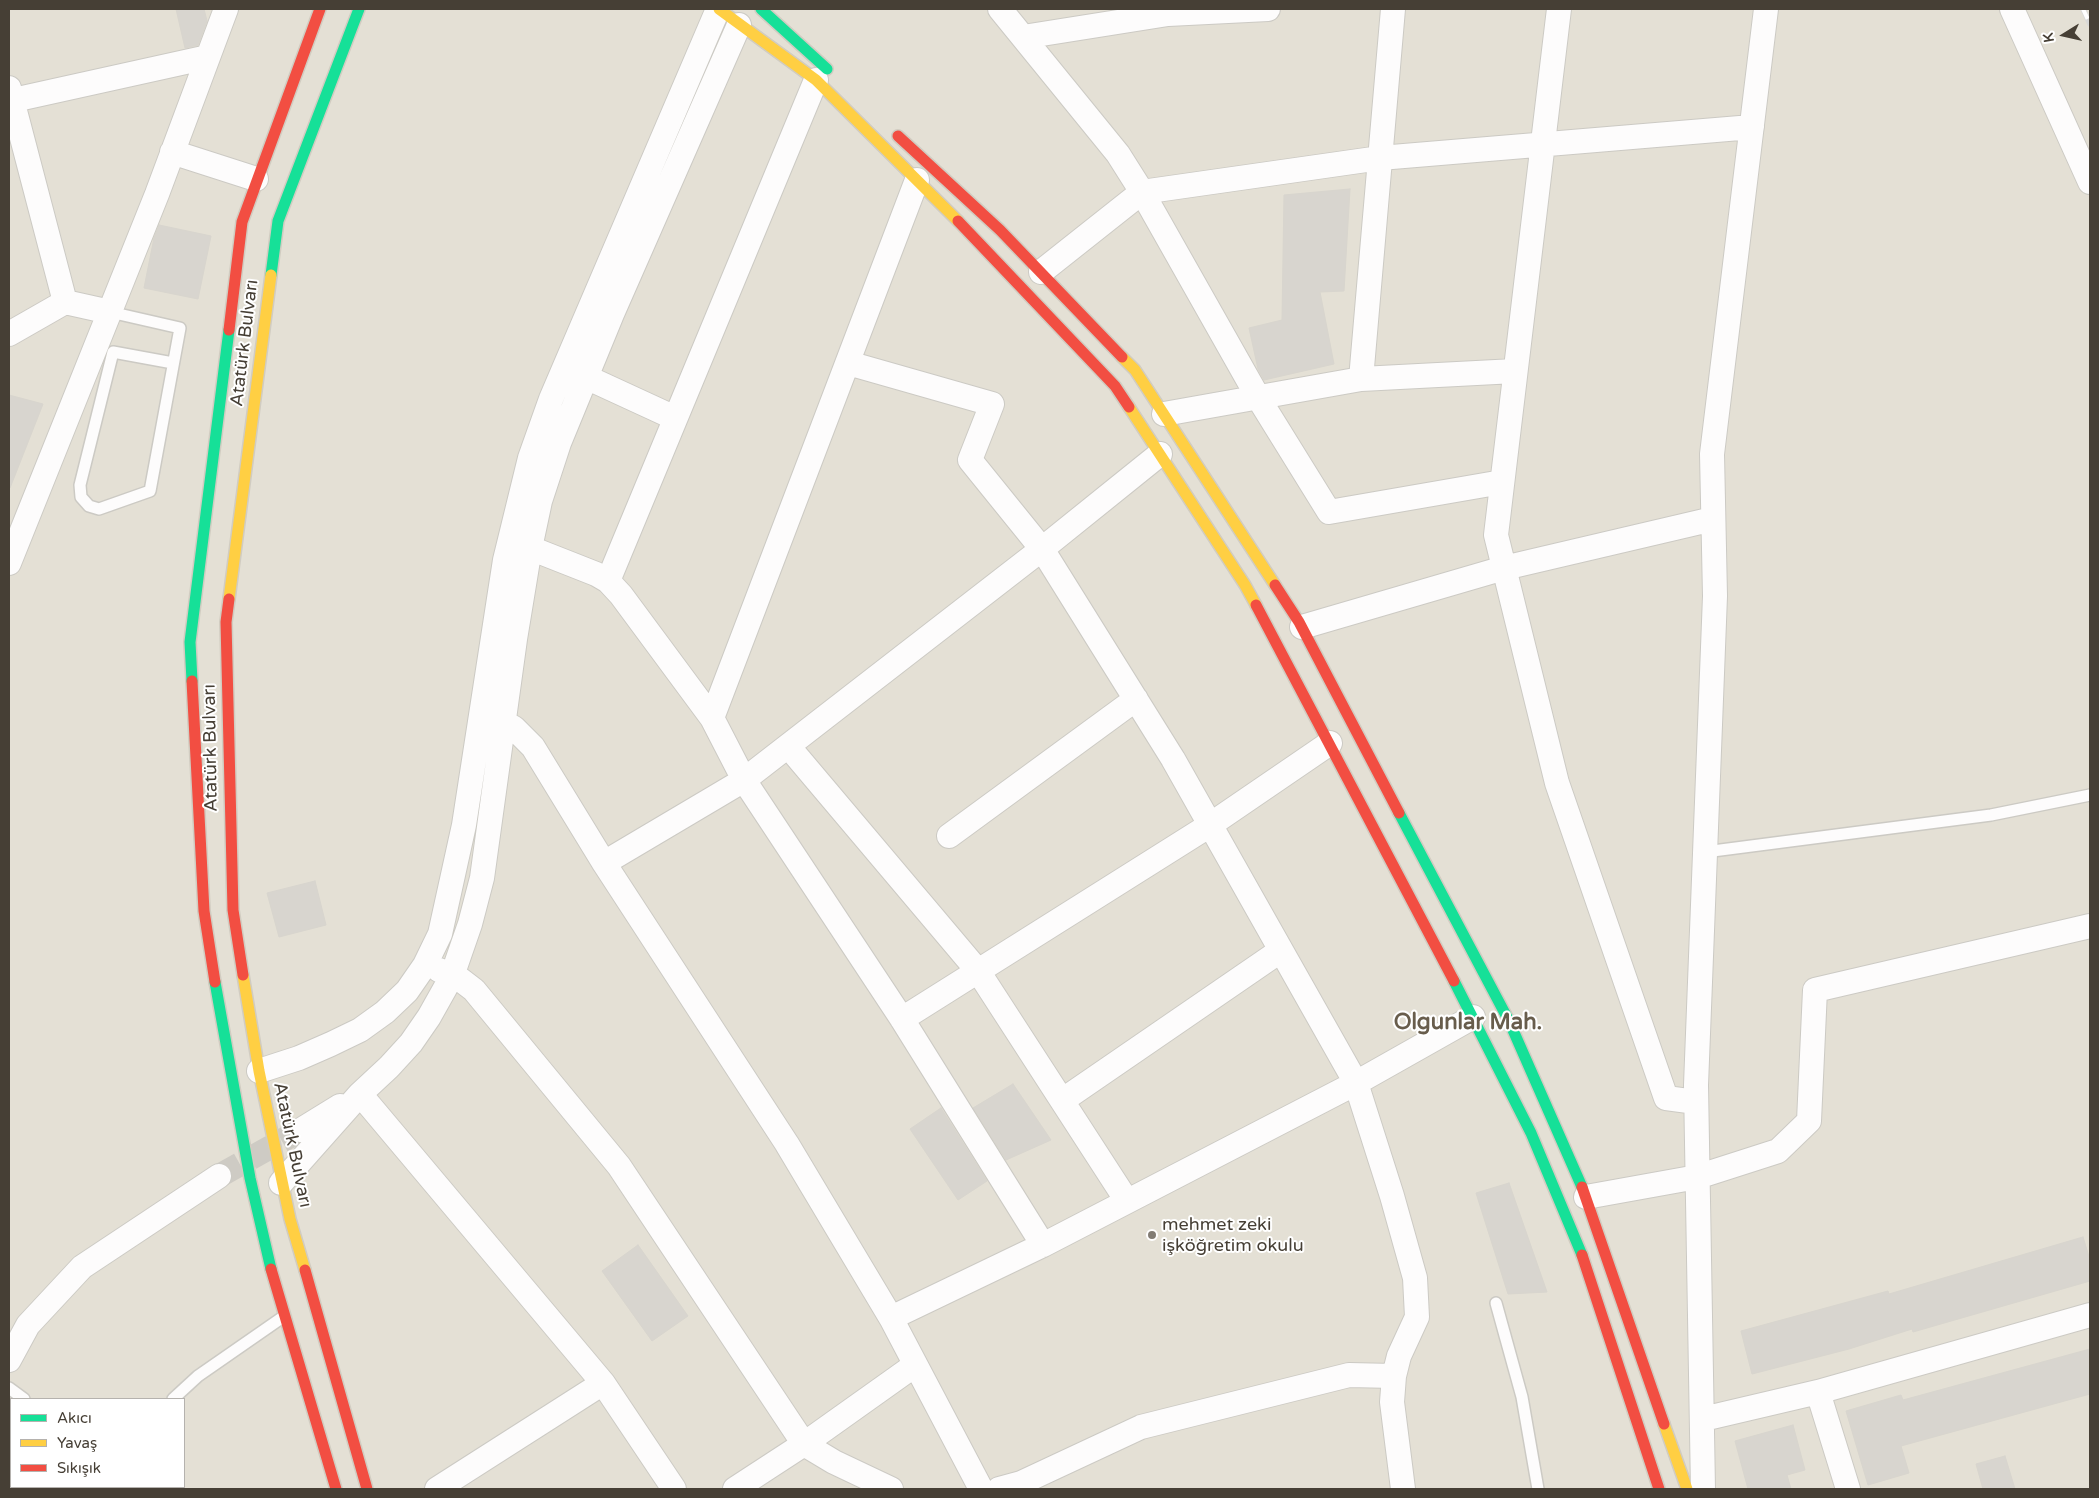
<!DOCTYPE html>
<meta charset="utf-8">
<style>
body{margin:0}
#map{position:relative;width:2099px;height:1498px;overflow:hidden;background:#f0eee8;font-family:"Varela Round",sans-serif}
canvas{display:block}
.frame{position:absolute;inset:0;border:10px solid #463f35;pointer-events:none}
.legend{position:absolute;left:10px;top:1398px;width:175px;height:90px;box-sizing:border-box;background:#fff;border:1px solid #b5b2ae;margin:0;padding:6px 9px;list-style:none;font-size:15px;color:#463f35}
.legend li{display:flex;align-items:center;gap:10px;height:25px}
.legend b{width:25px;border:1px solid #b5b2ae}
.north{position:absolute;left:2039px;top:10px;width:50px;height:50px;-webkit-text-stroke:4px #fff;paint-order:stroke;rotate:260deg;font-size:14px;font-weight:700;line-height:20px;text-align:center;color:#463f35}
.north::after{content:'';display:block;margin:auto;width:18px;height:22px;background:#463f35;clip-path:polygon(50% 0,100% 100%,50% 72%,0 100%)}
</style>
<div id="map">
<canvas width="2099" height="1498"></canvas>
<div class="frame"></div>
<ul class="legend">
<li><b style="height:6px;background:#16e098"></b>Akıcı</li>
<li><b style="height:6px;background:#ffcf43"></b>Yavaş</li>
<li><b style="height:6px;background:#f24e42"></b>Sıkışık</li>
</ul>
<div class="north">K</div>
</div>
<script>
const c = document.querySelector('canvas').getContext('2d');
c.lineJoin = 'round';
function fill(path, color) { c.fillStyle = color; c.fill(path, 'evenodd'); }
const toPath = rows => new Path2D(rows.map(r => 'M' + r).join(''));
function trace(path, color, width, dash) { c.strokeStyle = color; c.lineWidth = width; c.lineCap = dash ? 'butt' : 'round'; c.setLineDash(dash || []); c.stroke(path); }
function label(font, color, halo, rows, align = 'center') {
  c.font = font + ' "Varela Round",sans-serif'; c.lineWidth = 4; c.setLineDash([]); c.textBaseline = 'middle'; c.strokeStyle = halo; c.fillStyle = color; for (const [text, x, y, turn = 0] of rows) {
    c.save(); c.translate(x, y); c.rotate((+turn || 0) * Math.PI / 180); c.textAlign = isNaN(turn) ? turn : align; if (halo) c.strokeText(text, 0, 0); c.fillText(text, 0, 0); c.restore();
  }
}
fill(toPath([
 [9,9,2090,9,2090,1489,9,1489],
 [11,1399,184,1399,184,1487,11,1487]
]), '#e4e0d5');
const building = toPath([
 [176,9,204,9,207,21,198,45,185,48,176,9],
 [1350,189,1344,291,1320,292,1334,364,1264,380,1258,369,1249,328,1282,320,1284,195,1350,189],
 [159,225,211,236,198,299,144,288,154,238,159,225],
 [9,395,43,404,10,488,9,488,9,395],
 [315,881,326,925,279,937,267,893,315,881],
 [1013,1084,1051,1140,1006,1160,973,1108,1013,1084],
 [941,1108,987,1181,958,1200,910,1129,941,1108],
 [1509,1183,1547,1292,1508,1294,1476,1193,1509,1183],
 [2083,1237,2090,1260,2090,1281,1913,1332,1912,1329,1849,1349,1752,1374,1741,1331,1888,1291,1889,1294,2083,1237],
 [638,1245,688,1316,652,1341,602,1271,638,1245],
 [2090,1349,2090,1394,1901,1446,1909,1473,1868,1485,1846,1411,1901,1395,1903,1400,2090,1349],
 [1793,1425,1805,1470,1787,1475,1791,1489,1748,1489,1735,1441,1793,1425],
 [2005,1456,2015,1489,1983,1489,1976,1464,2005,1456]
]);
fill(building, '#d8d5cf');
trace(building, '#d8d5ce', 1);
trace(toPath([
 [219,1176,301,1130]
]), '#cecbc4', 24, [24, 12]);
const lane = toPath([
 [110,312,180,328,150,491,99,509,89,506,81,497,80,485,113,352,173,363],
 [1705,852,1991,815,2090,795],
 [1496,1303,1522,1397,1538,1489],
 [9,1388,24,1399],
 [173,1399,198,1376,283,1317],
 [129,1487,131,1489]
]);
const street = toPath([
 [1000,9,1118,154,1142,192,1259,399,1329,512,1502,482],
 [1559,9,1496,535,1557,783,1666,1098,1696,1102],
 [2012,9,2090,182],
 [1023,37,1168,14,1268,9],
 [9,88,65,302,9,334],
 [9,101,208,57],
 [172,152,256,179],
 [1041,272,1142,192,1380,158,1752,127],
 [65,302,110,312],
 [848,363,992,404,970,460,1042,549,1173,759,1356,1083,1392,1196,1415,1278,1417,1317,1399,1356,1394,1376,1392,1402,1403,1489],
 [586,377,675,418],
 [1361,379,1515,371],
 [1164,414,1361,379,1393,9],
 [530,548,596,574,608,581,621,595,712,718,744,780,902,1019,1043,1245],
 [9,563,157,194,226,9],
 [608,581,816,80],
 [1302,627,1504,568,1713,519],
 [491,715,514,728,533,747,604,863,787,1144,891,1318,981,1489],
 [712,718,917,180],
 [788,746,978,971,1127,1201],
 [949,836,1136,699],
 [604,863,744,780,1042,549,1160,454],
 [439,970,461,980,474,990,619,1166,804,1444,834,1462,891,1489],
 [902,1019,1210,825,1330,743],
 [259,1071,299,1058,331,1044,360,1030,385,1012,407,991,425,965,440,934,464,825,505,560,530,458,551,399,718,9],
 [360,1094,603,1383,674,1489],
 [1063,1100,1280,951],
 [301,1130,340,1106],
 [281,1183,360,1094,389,1067,411,1043,429,1017,452,976,470,924,482,878,515,639,530,548,540,501,559,443,612,314,739,25],
 [1586,1197,1697,1177,1778,1151,1809,1121,1815,990,2090,926],
 [891,1318,1043,1245,1356,1083,1473,1017],
 [9,1360,28,1325,82,1267,219,1176],
 [1818,1392,1848,1489],
 [1703,1419,1818,1392,2090,1315],
 [437,1489,603,1383],
 [735,1489,804,1444,915,1365],
 [999,1489,1021,1483,1141,1427,1349,1375,1394,1376],
 [1703,1489,1696,1085,1715,596,1712,454,1766,9]
]);
const fast = toPath([
 [761,9,827,69],
 [271,275,278,221,359,9],
 [192,681,190,642,229,330],
 [1399,813,1509,1021,1582,1187],
 [1454,981,1531,1133,1582,1255],
 [215,982,250,1178,271,1269]
]);
const slow = toPath([
 [719,9,816,80,958,221],
 [1122,357,1135,370,1275,585],
 [1129,407,1245,585,1256,605],
 [229,599,271,275],
 [243,975,259,1071,290,1219,305,1270],
 [1664,1424,1687,1489]
]);
const jam = toPath([
 [898,136,1000,230,1122,357],
 [958,221,1115,386,1129,407],
 [229,330,242,222,320,9],
 [1275,585,1299,622,1399,813],
 [229,599,226,622,233,910,243,975],
 [1256,605,1454,981],
 [192,681,204,911,215,982],
 [1582,1187,1664,1424],
 [1582,1255,1659,1489],
 [271,1269,336,1489],
 [305,1270,367,1489]
]);
trace(lane, '#cccac4', 14);
trace(street, '#cccac4', 26);
trace(fast, '#d1ccc1', 14);
trace(slow, '#d1ccc1', 14);
trace(jam, '#d1ccc1', 14);
trace(lane, '#fdfcfc', 11);
trace(street, '#fdfcfc', 24);
trace(fast, '#16e098', 11);
trace(slow, '#ffcf43', 11);
trace(jam, '#f24e42', 11);
const rail = toPath([
 [2083,9,2090,24]
]);
trace(rail, '#d9d9d8', 5.5);
trace(rail, '#fff', 4, [11]);
for (const [x, y, r, color] of [
 [1152,1235,5,"#827c74"]
]) { const dot = new Path2D(); dot.arc(x, y, r, 0, 2 * Math.PI); c.fillStyle = color; c.fill(dot); trace(dot, '#fff', 2); }
label('18px', '#463f35', '#fff', [
 ["Atatürk Bulvarı",245,343,-83],
 ["Atatürk Bulvarı",211,748,-91],
 ["Atatürk Bulvarı",292,1145,78]
]);
label('18px', '#463f35', '#fff', [
 ["mehmet zeki",1162,1225],
 ["işköğretim okulu",1162,1246]
], 'left');
label('bold 22px', '#685d4c', '#fff', [
 ["Olgunlar Mah.",1468,1023]
]);
</script>
